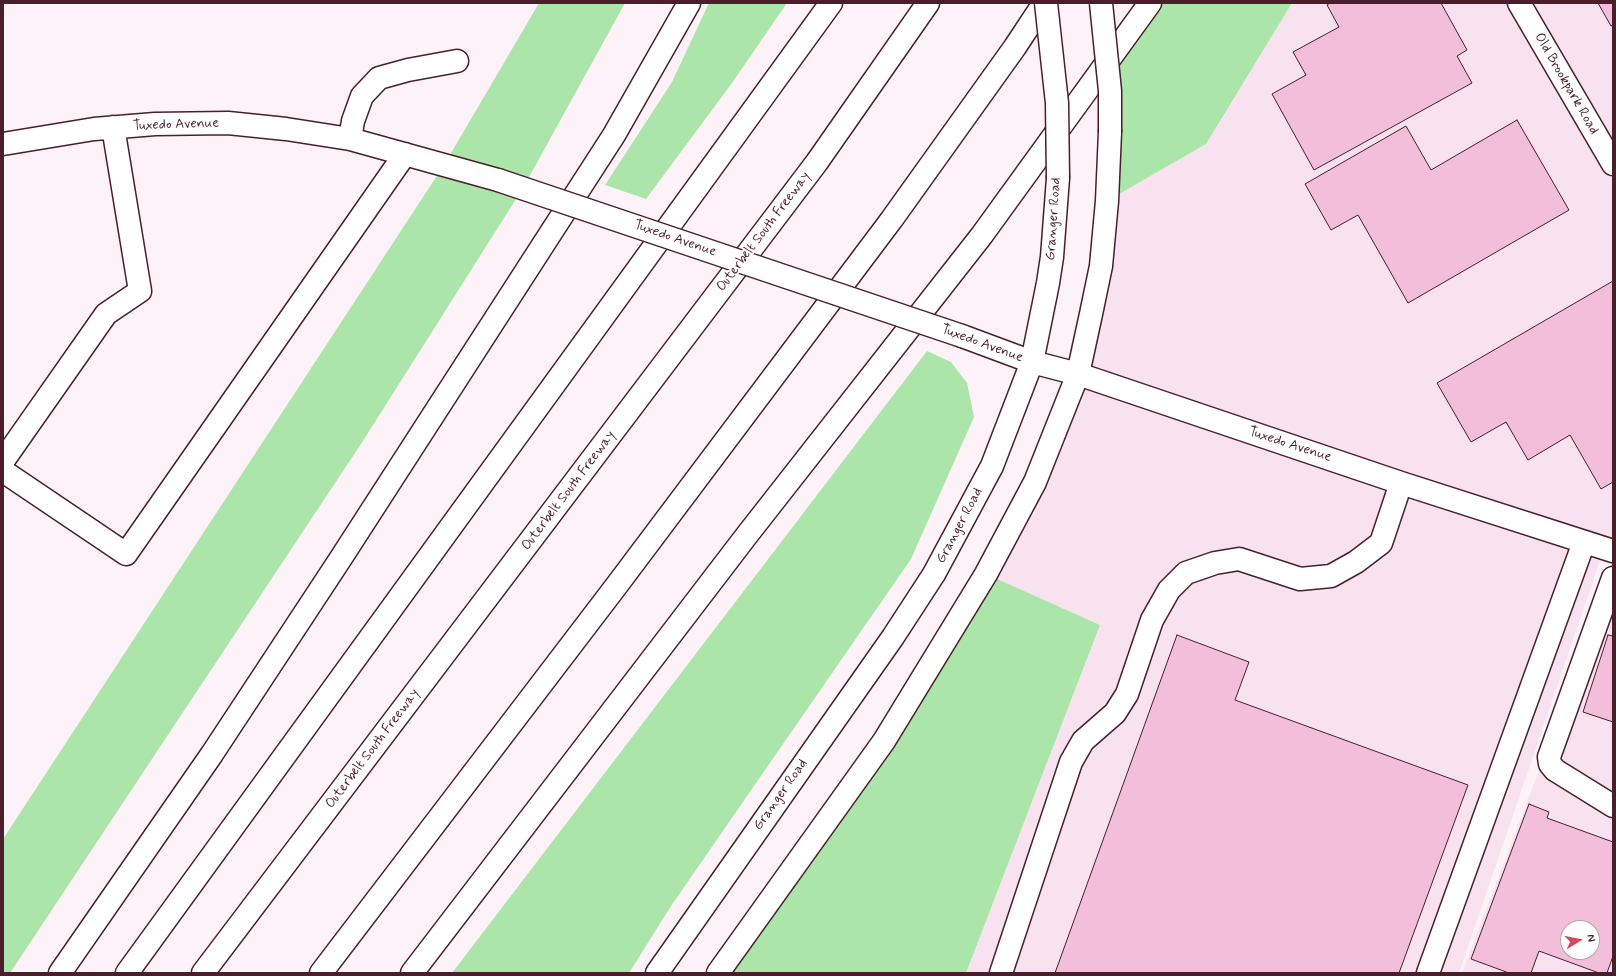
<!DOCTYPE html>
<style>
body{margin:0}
#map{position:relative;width:1616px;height:976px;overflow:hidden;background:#fcf2f8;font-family:Mynerve,sans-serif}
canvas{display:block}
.frame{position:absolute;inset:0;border:4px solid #4a1f2b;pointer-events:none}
.north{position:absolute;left:1560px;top:920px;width:40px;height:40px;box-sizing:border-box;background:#fff;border:1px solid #b7a5aa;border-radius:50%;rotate:80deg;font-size:11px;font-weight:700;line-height:16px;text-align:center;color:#4a1f2b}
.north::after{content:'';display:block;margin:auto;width:14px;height:18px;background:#d1495b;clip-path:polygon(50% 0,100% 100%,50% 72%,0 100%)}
</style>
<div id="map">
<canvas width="1616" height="976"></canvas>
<div class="frame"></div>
<div class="north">N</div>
</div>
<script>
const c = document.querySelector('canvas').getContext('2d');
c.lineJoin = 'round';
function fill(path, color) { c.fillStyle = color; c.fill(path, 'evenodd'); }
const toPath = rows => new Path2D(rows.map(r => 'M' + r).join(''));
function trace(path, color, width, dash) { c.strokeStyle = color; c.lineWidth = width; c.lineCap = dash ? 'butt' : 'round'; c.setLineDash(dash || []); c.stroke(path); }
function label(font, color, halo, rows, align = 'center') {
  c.font = font + ' Mynerve,sans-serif'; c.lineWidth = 3.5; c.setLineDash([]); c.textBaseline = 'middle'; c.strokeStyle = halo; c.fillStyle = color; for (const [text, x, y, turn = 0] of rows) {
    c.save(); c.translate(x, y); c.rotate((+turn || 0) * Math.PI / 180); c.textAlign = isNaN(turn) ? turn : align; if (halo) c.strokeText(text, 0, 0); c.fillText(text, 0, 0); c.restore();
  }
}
fill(toPath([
 [1292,3,1613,3,1613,551,1604,549,1459,973,966,973,1100,625,986,574,1062,414,1107,201,1206,144],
 [1613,576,1613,973,1462,973],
 [1568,928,1592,928,1592,952,1568,952]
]), '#f9e2ef');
fill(toPath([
 [539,3,625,3,523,188,361,444,10,973,3,973,3,839,444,165],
 [709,3,787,3,732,83,646,199,605,185,672,82],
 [1149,3,1292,3,1206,144,1107,201,1107,60],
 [927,351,951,362,967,383,974,417,911,559,671,906,629,973,452,973],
 [986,574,1100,625,966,973,718,973]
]), '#ace5a9');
const building = toPath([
 [1330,3,1441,3,1467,50,1457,56,1472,83,1314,170,1272,94,1306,75,1293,52,1339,27,1327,5,1330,3],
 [1598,3,1613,3,1613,25,1611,26,1598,3],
 [1517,120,1569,210,1408,303,1358,215,1331,230,1305,184,1406,126,1431,170,1517,120],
 [1613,281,1613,482,1601,489,1570,435,1528,460,1506,422,1471,442,1437,383,1613,281],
 [1177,635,1249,662,1235,700,1468,785,1399,973,1055,973,1177,635],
 [1608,635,1613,636,1613,722,1583,712,1608,635],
 [1529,804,1549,812,1547,818,1613,842,1613,956,1607,973,1599,973,1539,951,1531,973,1509,973,1471,959,1529,804],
 [1568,928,1592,928,1592,952,1568,952,1568,928]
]);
fill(building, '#f2beda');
trace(building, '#4a1f2b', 1);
const minor = toPath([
 [1519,3,1613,164],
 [350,139,353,121,362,96,379,78,408,70,457,61],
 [3,144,94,129,155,124,228,123,286,129,350,139,498,180],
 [962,336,1032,362,1078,374,1401,483,1613,551],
 [3,461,106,314,140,291,113,127],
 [3,471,126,554,405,154],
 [1613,578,1549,757,1550,764,1555,770,1613,806],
 [1001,973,1071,762,1083,741,1115,713,1127,694,1152,620,1169,590,1186,573,1215,563,1239,559,1300,579,1331,576,1356,562,1381,543,1401,483],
 [1428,973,1584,542]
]);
const major = toPath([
 [657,973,893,637,934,574,992,466,1032,362,1048,283,1052,257,1058,178],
 [718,973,884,741,986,574,1035,482,1078,374,1091,314,1101,266,1107,201,1110,132]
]);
const highway = toPath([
 [60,973,212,754,341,558,614,135,689,3],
 [127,973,831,3],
 [203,973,817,162,928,3],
 [321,973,617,585,892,219,1015,47,1044,3],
 [412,973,747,535,982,235,1150,3]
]);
trace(minor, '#4a1f2b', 25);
trace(major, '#4a1f2b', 25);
trace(highway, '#4a1f2b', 25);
trace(minor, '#fff', 22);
trace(major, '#fff', 22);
trace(highway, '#fff', 22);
const minorBridge = toPath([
 [498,180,962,336]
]);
const majorBridge = toPath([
 [1046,3,1057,103,1058,178],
 [1101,3,1110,91,1110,132]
]);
trace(minorBridge, '#4a1f2b', 25, []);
trace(majorBridge, '#4a1f2b', 25, []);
trace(minorBridge, '#fff', 22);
trace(majorBridge, '#fff', 22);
label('14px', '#4a1f2b', '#fff', [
 ["Old Brookpark Road",1566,84,60],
 ["Tuxedo Avenue",176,125,-2],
 ["Granger Road",1054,219,-86],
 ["Outerbelt South Freeway",764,232,-53],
 ["Tuxedo Avenue",675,239,19],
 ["Tuxedo Avenue",982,344,20],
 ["Tuxedo Avenue",1290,445,18],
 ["Outerbelt South Freeway",569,491,-53],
 ["Granger Road",960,526,-62],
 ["Outerbelt South Freeway",373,749,-53],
 ["Granger Road",781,795,-55]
]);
</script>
